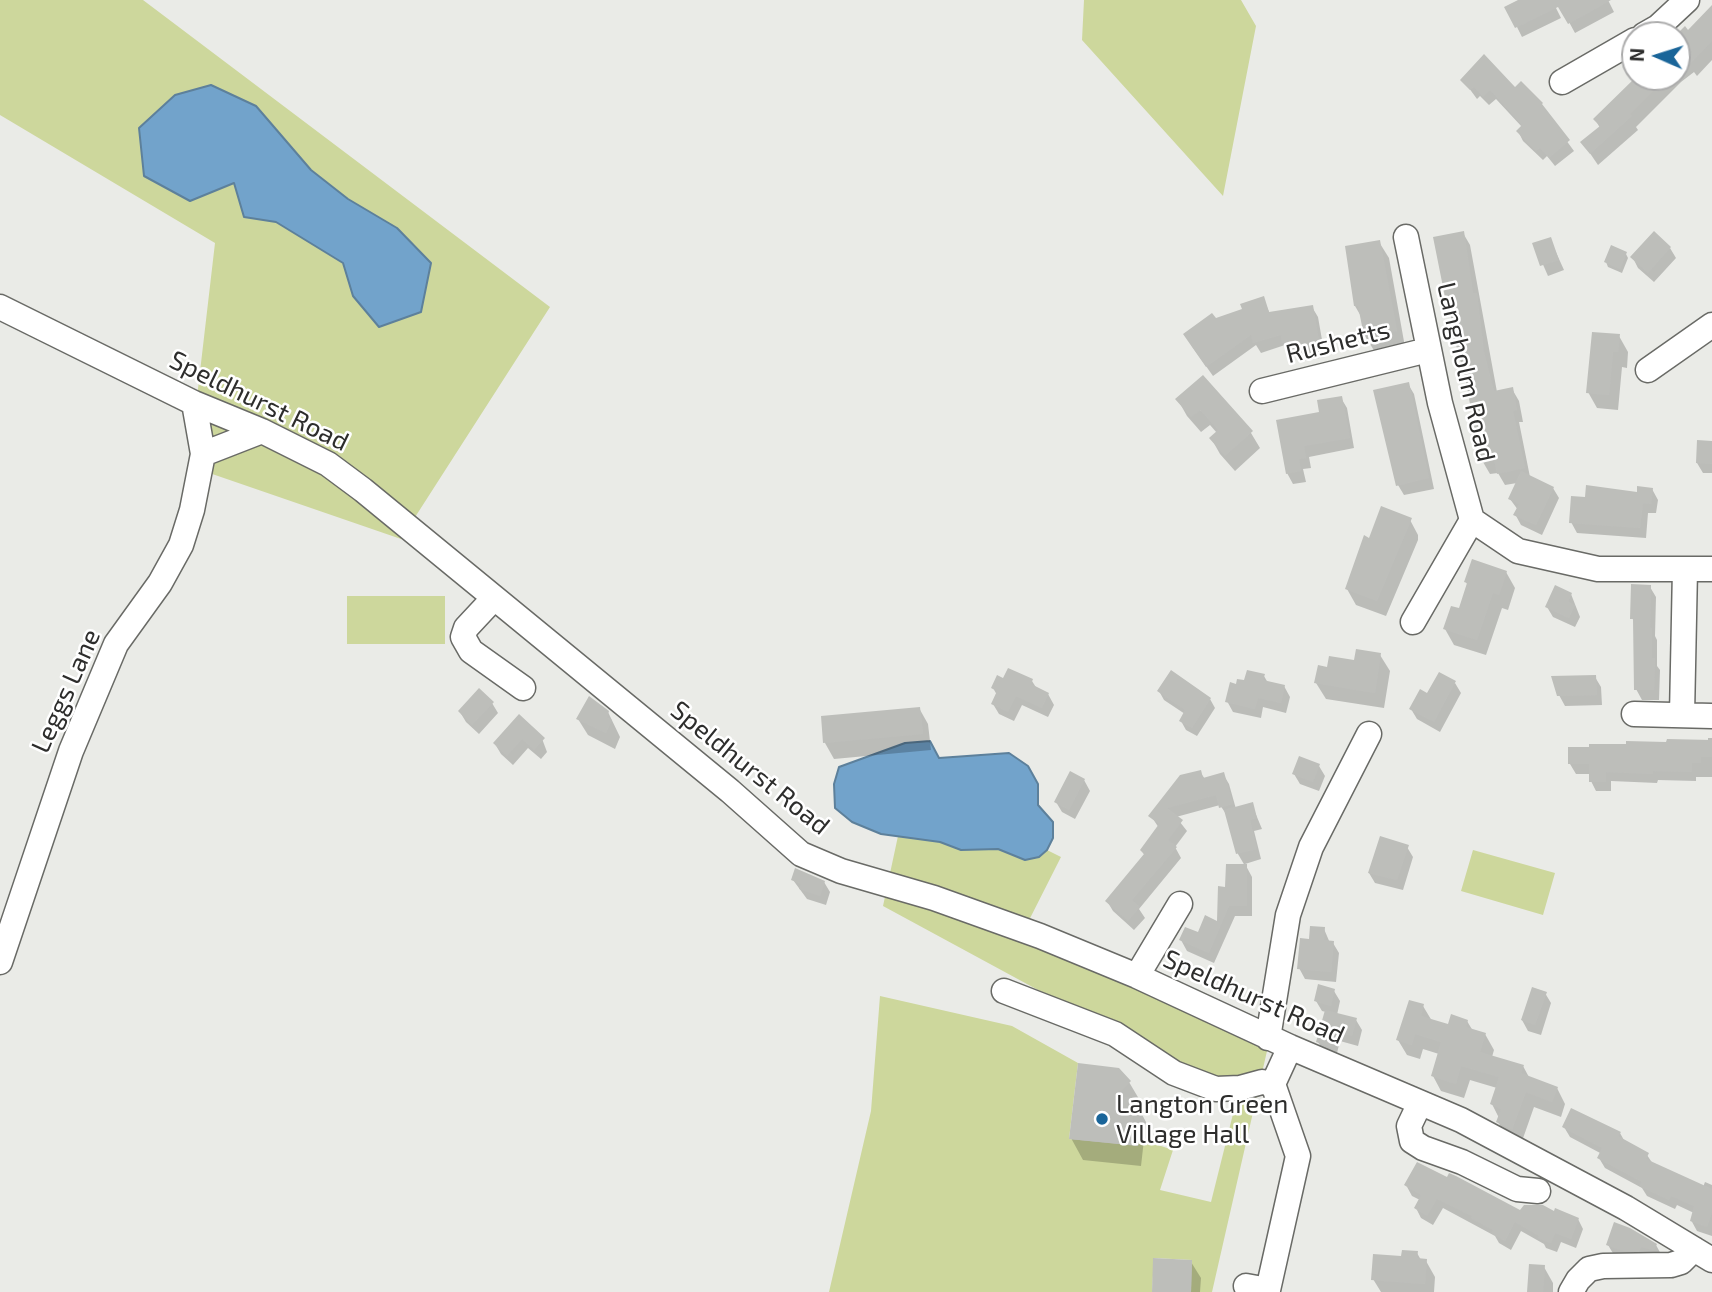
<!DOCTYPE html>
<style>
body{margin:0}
#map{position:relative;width:1712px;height:1292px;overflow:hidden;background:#eaebe7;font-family:"Exo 2",sans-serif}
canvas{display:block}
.north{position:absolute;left:1621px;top:21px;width:70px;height:70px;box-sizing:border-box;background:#fff;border:2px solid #ababab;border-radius:50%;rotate:273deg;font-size:19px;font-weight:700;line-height:28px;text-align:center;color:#2d2d2c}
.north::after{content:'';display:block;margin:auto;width:24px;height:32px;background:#1a6599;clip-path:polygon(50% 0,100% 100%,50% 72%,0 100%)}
</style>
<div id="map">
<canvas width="1712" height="1292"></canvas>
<div class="north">N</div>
</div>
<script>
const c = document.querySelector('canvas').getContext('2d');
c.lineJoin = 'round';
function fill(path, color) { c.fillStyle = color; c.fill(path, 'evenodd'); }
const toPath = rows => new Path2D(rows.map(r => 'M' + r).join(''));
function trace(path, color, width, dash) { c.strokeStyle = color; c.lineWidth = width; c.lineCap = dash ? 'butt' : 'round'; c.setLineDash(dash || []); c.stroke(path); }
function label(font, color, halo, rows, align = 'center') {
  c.font = font + ' "Exo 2",sans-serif'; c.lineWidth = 5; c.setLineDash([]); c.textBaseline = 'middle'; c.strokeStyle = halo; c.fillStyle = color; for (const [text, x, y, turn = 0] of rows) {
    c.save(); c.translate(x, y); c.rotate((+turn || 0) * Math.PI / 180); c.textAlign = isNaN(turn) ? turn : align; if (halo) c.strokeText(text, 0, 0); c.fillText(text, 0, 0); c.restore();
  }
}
fill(toPath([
 [0,0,143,0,550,307,401,539,189,466,215,243,0,115],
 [1084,0,1241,0,1256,26,1223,196,1082,40],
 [347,596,445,596,445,644,347,644],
 [898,836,940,842,961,850,998,849,1025,860,1039,857,1047,850,1061,857,1019,940,1132,985,1267,1051,1212,1292,1191,1292,1192,1260,1154,1258,1152,1292,829,1292,871,1111,880,996,1012,1026,1078,1063,1069,1139,1138,1146,1140,1139,1173,1150,1160,1190,1211,1202,1242,1078,1217,1079,1177,1066,1120,1026,1038,990,883,906],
 [1473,850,1555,873,1543,915,1461,891]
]), '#cdd79c');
const water = toPath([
 [211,85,256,106,311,170,348,199,397,228,431,263,421,312,379,327,353,296,343,263,276,222,244,217,234,183,190,201,144,176,139,128,175,95,211,85],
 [930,741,939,758,1009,753,1028,766,1038,784,1038,805,1053,822,1053,838,1047,850,1039,857,1025,860,998,849,961,850,940,842,881,834,852,822,835,808,834,784,839,767,905,743,930,741]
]);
fill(water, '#72a3cb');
trace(water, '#5d809b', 2);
fill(toPath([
 [1521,0,1552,0,1561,18,1522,37,1517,27],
 [1557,0,1608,0,1614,12,1575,33],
 [1712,10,1712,60,1697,76,1694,72,1681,82,1636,127,1638,130,1598,165,1583,143,1600,128,1595,119,1637,77,1677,77,1677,37,1688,32],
 [1463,80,1515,90,1547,114,1574,151,1555,166,1547,156,1543,160,1523,141,1518,131,1522,127,1496,99,1489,105,1480,96,1477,99],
 [1463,233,1470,245,1497,392,1512,389,1519,401,1523,422,1519,422,1530,477,1553,488,1559,498,1542,535,1521,525,1515,514,1518,510,1510,499,1517,483,1505,485,1498,473,1490,474,1483,462,1451,302,1447,296],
 [1550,239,1564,270,1548,276,1534,244],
 [1379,242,1389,258,1405,347,1375,352,1365,336,1362,318,1355,306],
 [1670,248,1676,258,1654,282,1638,268,1633,258],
 [1626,254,1628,258,1622,273,1608,267,1606,262],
 [1263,298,1270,314,1312,307,1318,317,1325,357,1304,361,1299,352,1290,353,1285,345,1261,353,1256,345,1213,376,1191,345,1215,320,1244,310],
 [1619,336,1628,352,1627,368,1622,367,1618,410,1597,408,1588,392],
 [1408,384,1414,394,1434,489,1404,495,1398,485],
 [1341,398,1347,408,1354,448,1309,457,1311,468,1303,469,1306,482,1293,484,1287,473,1321,413],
 [1178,400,1251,433,1260,448,1235,471,1220,454,1211,438,1217,433,1210,425,1201,432,1187,416],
 [1712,443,1712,473,1703,473,1697,463],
 [1652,489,1658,500,1656,513,1648,513,1646,538,1577,533,1571,522],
 [1409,518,1418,535,1418,540,1386,616,1356,605,1347,589,1370,540],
 [1506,572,1515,588,1508,610,1502,608,1486,655,1454,645,1445,629,1460,611,1468,586,1466,582],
 [1650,587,1656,597,1655,636,1657,640,1657,666,1660,670,1659,700,1642,700,1636,689,1635,623,1632,618],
 [1571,594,1580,617,1575,627,1553,617,1547,607],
 [1380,655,1390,671,1384,708,1326,699,1316,683,1329,669],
 [1264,676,1268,683,1284,686,1290,697,1286,713,1263,707,1261,718,1233,712,1227,701,1237,686],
 [1595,677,1601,687,1602,705,1565,706,1559,695],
 [1004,680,1032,681,1037,689,1048,694,1054,705,1048,717,1022,705,1014,721,999,714,993,704,997,695,993,688],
 [1455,683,1461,693,1440,732,1417,719,1411,709,1428,695],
 [1159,691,1210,699,1215,708,1197,736,1186,730,1181,721,1185,714,1164,700],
 [492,703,498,713,479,734,466,722,460,712],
 [919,708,928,724,931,750,834,759,825,743,823,718],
 [608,712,620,737,615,749,588,735,578,719],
 [519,717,541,736,547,752,541,759,528,748,513,765,501,754,495,744],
 [1708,738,1712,738,1712,777,1696,777,1696,781,1658,780,1657,783,1611,781,1611,791,1596,791,1591,781,1591,774,1576,774,1570,764,1708,742],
 [1319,766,1325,776,1319,791,1300,784,1294,774],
 [1200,772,1205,779,1223,774,1229,784,1236,809,1252,805,1262,829,1254,831,1261,859,1245,864,1252,877,1252,916,1235,916,1214,963,1187,951,1181,940,1219,923,1227,888,1245,866,1238,854,1228,817,1220,805,1176,817,1187,831,1175,847,1181,858,1139,909,1145,918,1134,930,1113,911,1107,901,1145,856,1142,851,1159,828,1151,816],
 [1084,780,1090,791,1075,819,1062,812,1056,802],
 [1407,847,1413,857,1403,890,1375,883,1369,873],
 [793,880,824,882,830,892,826,905,807,899],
 [1324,929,1330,943,1333,943,1339,953,1336,982,1305,979,1299,968,1310,941],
 [1334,991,1340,1001,1337,1015,1356,1020,1362,1030,1358,1046,1340,1041,1336,1057,1324,1052,1318,1042,1326,1012,1322,1011,1316,1001],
 [1545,993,1551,1003,1541,1035,1528,1031,1522,1020],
 [1423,1006,1432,1021,1450,1026,1467,1021,1473,1031,1485,1034,1494,1050,1492,1057,1523,1066,1530,1079,1557,1088,1565,1104,1561,1117,1534,1107,1521,1144,1507,1137,1498,1122,1499,1118,1492,1104,1497,1088,1470,1080,1464,1098,1441,1091,1433,1076,1439,1054,1423,1049,1420,1059,1407,1055,1398,1040],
 [1129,1082,1142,1104,1138,1107,1146,1122,1141,1166,1083,1160,1071,1138],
 [1564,1127,1620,1133,1625,1142,1647,1155,1653,1164,1703,1187,1705,1182,1712,1185,1712,1236,1697,1231,1691,1220,1694,1213,1677,1205,1675,1209,1647,1196,1642,1188,1605,1168,1599,1158,1602,1154,1570,1137],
 [1406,1185,1521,1213,1555,1214,1578,1219,1583,1229,1576,1248,1561,1242,1557,1252,1546,1248,1544,1244,1521,1231,1511,1250,1499,1243,1495,1236,1443,1208,1433,1225,1421,1218,1416,1208,1420,1200,1412,1196],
 [1608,1245,1656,1245,1662,1256,1614,1255],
 [1417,1253,1421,1260,1426,1261,1435,1277,1434,1292,1381,1292,1373,1279,1403,1258],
 [1191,1262,1201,1278,1200,1292,1153,1292],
 [1544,1267,1553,1283,1553,1292,1529,1292]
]), '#0003');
fill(toPath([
 [1518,0,1611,0,1568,24,1558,7,1515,28,1504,7],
 [1712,5,1712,41,1689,65,1686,61,1677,69,1677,34,1685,26,1688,30],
 [1484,54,1515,87,1521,81,1543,103,1542,104,1570,140,1549,158,1540,148,1536,151,1516,131,1522,125,1490,90,1483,97,1474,87,1470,90,1460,80],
 [1636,77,1667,77,1630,114,1632,116,1590,154,1580,142,1600,126,1593,119],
 [1464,231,1473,293,1477,293,1484,352,1494,391,1513,387,1517,410,1513,411,1525,468,1497,474,1494,460,1481,463,1465,377,1454,338,1448,296,1445,297,1433,237],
 [1654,231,1671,247,1648,273,1630,257],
 [1551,237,1559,260,1540,266,1532,243],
 [1380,240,1397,331,1364,336,1358,306,1354,306,1345,246],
 [1611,245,1627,252,1620,269,1604,262],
 [1264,296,1269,312,1313,305,1320,347,1297,351,1295,341,1282,343,1281,335,1253,343,1251,335,1206,367,1183,334,1212,313,1216,318,1242,309,1240,304],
 [1592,332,1620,334,1618,352,1613,352,1609,395,1586,393],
 [1203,375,1253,431,1225,456,1209,438,1218,430,1200,410,1191,417,1175,399],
 [1409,382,1429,478,1396,486,1373,390],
 [1342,396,1350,438,1304,446,1306,458,1299,459,1301,471,1286,474,1276,420,1319,412,1317,400],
 [1697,440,1712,441,1712,464,1696,463],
 [1521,471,1554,487,1536,525,1513,515,1519,504,1508,499],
 [1586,485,1637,492,1637,486,1653,488,1651,504,1643,503,1640,528,1569,523,1571,496,1585,497],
 [1381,506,1412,518,1377,601,1345,589,1364,535,1369,538],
 [1472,559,1507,571,1499,595,1493,593,1477,640,1443,629,1451,606,1459,608,1467,583,1464,582],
 [1631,584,1651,585,1650,628,1652,628,1652,658,1655,658,1654,690,1634,690,1633,619,1630,619],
 [1555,585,1572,593,1568,602,1575,605,1569,618,1545,607],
 [1356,649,1381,653,1375,693,1314,683,1318,665,1327,667,1329,656,1354,660],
 [1008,668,1033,679,1031,684,1049,693,1042,708,1016,696,1008,712,991,704,997,691,991,688,997,675,1003,678],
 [1171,670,1211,698,1192,728,1179,721,1185,710,1157,691],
 [1247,670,1265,674,1263,680,1285,685,1281,703,1258,698,1255,709,1225,702,1230,682,1236,684,1237,679,1244,680],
 [1439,672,1456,681,1434,722,1409,709,1420,689,1427,693],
 [1596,675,1597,695,1557,696,1551,676],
 [479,688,494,702,472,725,458,711],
 [589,696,609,711,607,717,612,720,606,733,576,719],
 [920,707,923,734,823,743,821,716],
 [519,714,545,738,534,750,522,739,507,756,493,743],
 [1667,739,1712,740,1712,757,1701,757,1701,763,1692,763,1692,772,1653,771,1653,774,1606,772,1606,782,1589,782,1589,764,1568,764,1568,747,1589,747,1589,744,1626,744,1626,741,1666,742],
 [1299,756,1320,764,1313,782,1292,774],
 [1201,770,1203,778,1224,772,1233,804,1219,808,1216,795,1167,808,1183,820,1168,840,1177,847,1132,900,1140,907,1128,921,1105,901,1144,854,1140,850,1159,824,1148,816,1180,775],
 [1070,771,1085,779,1069,810,1054,802],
 [1253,802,1257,818,1250,820,1257,849,1236,854,1224,810],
 [1380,836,1409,845,1397,880,1368,873],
 [1226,864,1247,864,1247,906,1229,906,1209,953,1179,940,1185,927,1198,932,1205,915,1217,921,1218,886,1225,887],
 [795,868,825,881,820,896,799,889,801,884,791,880],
 [1310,926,1325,927,1324,940,1334,941,1331,972,1297,969,1300,938,1309,939],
 [1318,984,1335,989,1331,1006,1314,1001],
 [1532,987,1547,992,1535,1025,1521,1020],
 [1409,1000,1424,1004,1421,1016,1448,1024,1451,1014,1468,1020,1466,1027,1486,1033,1480,1052,1524,1065,1521,1073,1558,1087,1552,1102,1526,1092,1512,1130,1496,1122,1501,1109,1490,1104,1499,1077,1461,1066,1456,1084,1431,1076,1441,1042,1415,1034,1412,1045,1396,1040],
 [1325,1010,1357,1018,1352,1036,1335,1031,1331,1047,1316,1042],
 [1078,1063,1119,1068,1131,1081,1115,1097,1135,1098,1130,1145,1069,1139],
 [1571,1108,1621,1132,1618,1136,1649,1153,1646,1159,1712,1189,1712,1213,1707,1227,1690,1221,1694,1206,1671,1196,1669,1200,1639,1186,1642,1182,1597,1158,1602,1148,1562,1127],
 [1417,1162,1447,1177,1449,1173,1456,1176,1520,1210,1524,1205,1543,1205,1554,1211,1555,1208,1579,1218,1571,1239,1555,1233,1551,1243,1538,1238,1539,1236,1515,1222,1505,1241,1491,1233,1493,1230,1471,1218,1472,1216,1437,1199,1427,1216,1414,1208,1421,1195,1404,1185],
 [1614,1222,1630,1228,1657,1244,1654,1250,1641,1247,1639,1251,1623,1251,1606,1245],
 [1402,1250,1418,1251,1417,1258,1427,1259,1425,1284,1371,1280,1373,1254,1401,1256],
 [1153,1258,1192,1260,1191,1292,1152,1292],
 [1529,1264,1545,1265,1543,1292,1527,1292]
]), '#bdbeba');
const minor = toPath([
 [1644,35,1658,27,1687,0],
 [1562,82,1635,40],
 [1406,237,1440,403,1472,520,1518,551,1598,569,1712,569],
 [0,307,194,403,262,431,328,464,363,490,730,791,801,854,841,871,934,898,1040,936,1137,976,1290,1047,1461,1120,1626,1208,1712,1260],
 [1648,370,1712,325],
 [1262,391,1428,350],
 [203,454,262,431],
 [494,598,466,628,463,637,471,651,523,688],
 [1413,622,1472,520],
 [1634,714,1712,716],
 [1682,715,1685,569],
 [0,962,71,751,116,644,160,583,181,545,192,510,203,454,194,403],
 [1137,976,1180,904],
 [1004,991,1115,1034,1174,1073,1216,1089,1240,1088,1262,1082,1273,1084],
 [1268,1038,1288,915,1311,847,1369,734],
 [1420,1103,1409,1126,1412,1141,1423,1148,1462,1162,1517,1189,1538,1191],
 [1246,1286,1268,1290,1298,1156,1273,1084,1290,1047],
 [1571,1292,1578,1280,1589,1269,1603,1266,1671,1265,1681,1262,1694,1249]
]);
trace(minor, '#696a66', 27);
trace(minor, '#fff', 24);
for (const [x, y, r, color] of [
 [1102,1119,7,"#1a6599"]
]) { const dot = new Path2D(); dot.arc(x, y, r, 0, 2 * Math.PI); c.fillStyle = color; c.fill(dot); trace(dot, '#fff', 2.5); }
label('26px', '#2d2d2c', '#fff', [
 ["Rushetts",1338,342,-14],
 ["Langholm Road",1466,372,77],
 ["Speldhurst Road",259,401,26],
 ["Leggs Lane",66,691,-66],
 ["Speldhurst Road",750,768,39],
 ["Speldhurst Road",1254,997,24]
]);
label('26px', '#2d2d2c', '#fff', [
 ["Langton Green",1116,1104],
 ["Village Hall",1116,1134]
], 'left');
</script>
